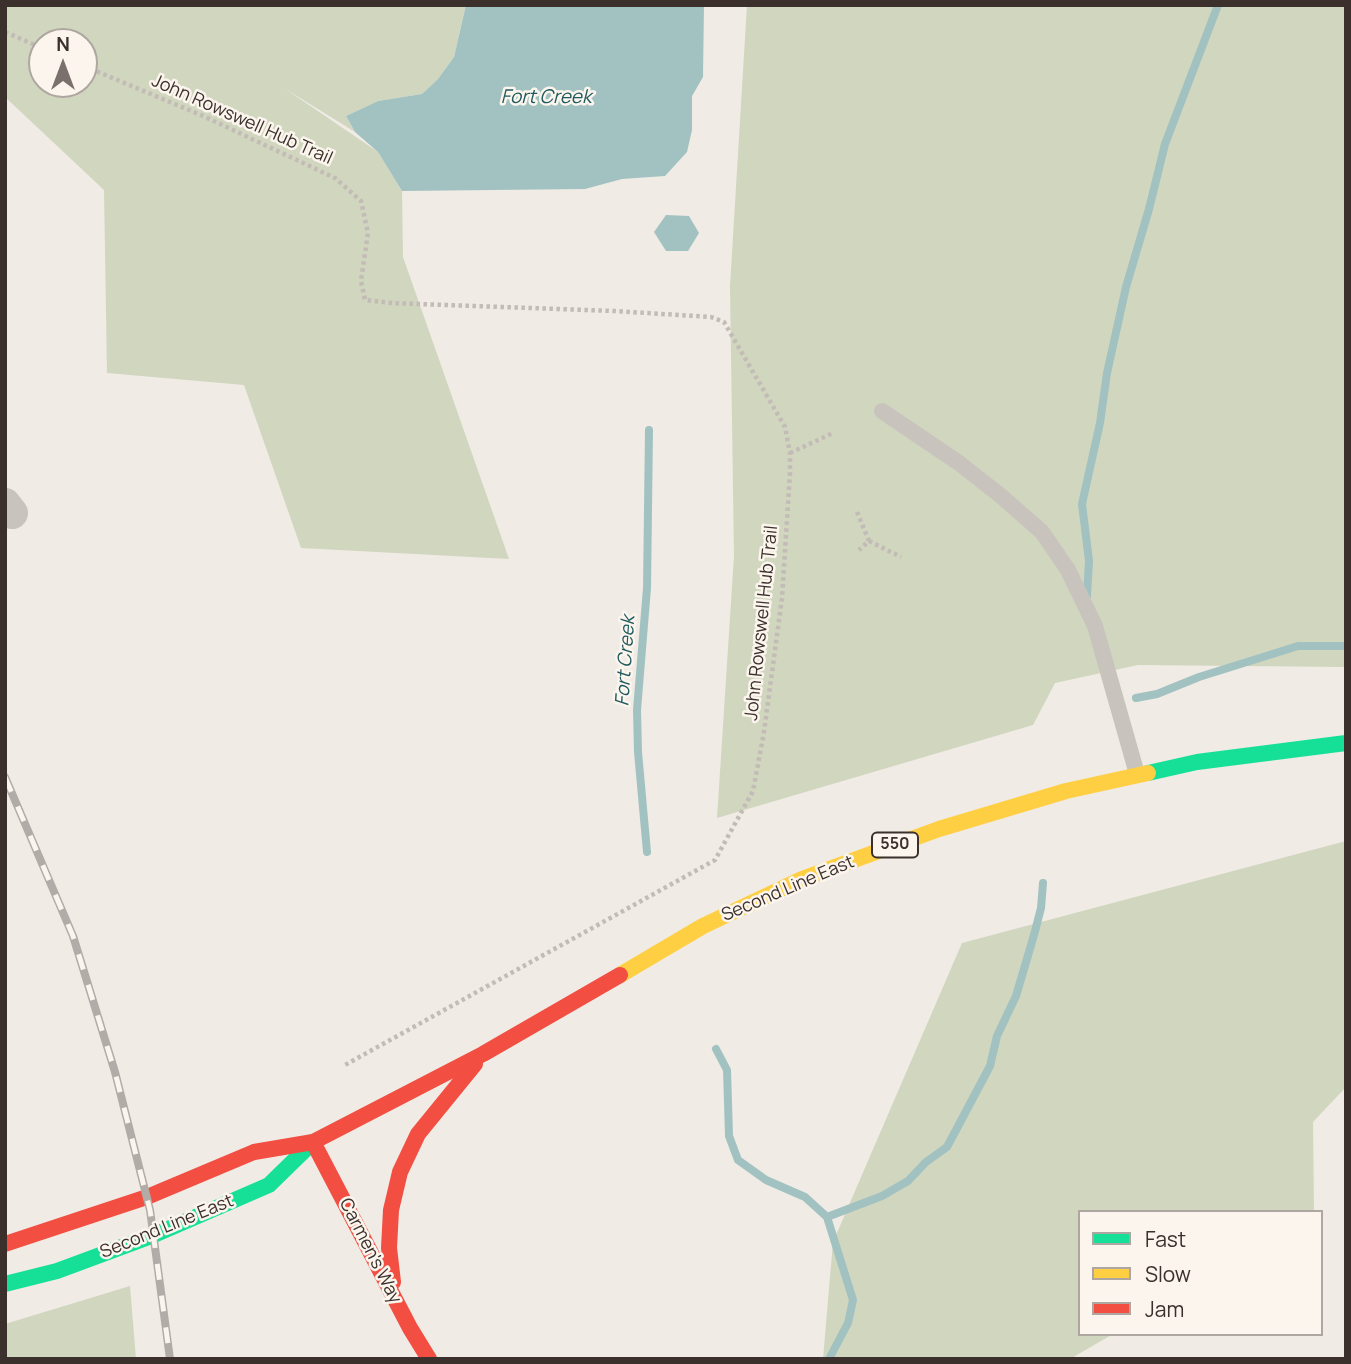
<!DOCTYPE html>
<style>
body{margin:0}
#map{position:relative;width:1351px;height:1364px;overflow:hidden;background:#f0ebe5;font-family:Manrope,sans-serif}
canvas{display:block}
.frame{position:absolute;inset:0;border:7px solid #3b302b;pointer-events:none}
.legend{position:absolute;left:1078px;top:1210px;width:245px;height:126px;box-sizing:border-box;background:#fbf5ee;border:2px solid #aea6a0;margin:0;padding:9px 12px;list-style:none;font-size:21px;color:#3b302b}
.legend li{display:flex;align-items:center;gap:14px;height:35px}
.legend b{width:35px;border:2px solid #aea6a0}
.north{position:absolute;left:28px;top:28px;width:70px;height:70px;box-sizing:border-box;background:#fbf5ee;border:2px solid #aea6a0;border-radius:50%;rotate:0deg;font-size:19px;font-weight:700;line-height:28px;text-align:center;color:#3b302b}
.north::after{content:'';display:block;margin:auto;width:24px;height:32px;background:#7a716c;clip-path:polygon(50% 0,100% 100%,50% 72%,0 100%)}
</style>
<div id="map">
<canvas width="1351" height="1364"></canvas>
<div class="frame"></div>
<ul class="legend">
<li><b style="height:9px;background:#16e098"></b>Fast</li>
<li><b style="height:9px;background:#ffcf43"></b>Slow</li>
<li><b style="height:9px;background:#f24e42"></b>Jam</li>
</ul>
<div class="north">N</div>
</div>
<script>
const c = document.querySelector('canvas').getContext('2d');
c.lineJoin = 'round';
function fill(path, color) { c.fillStyle = color; c.fill(path, 'evenodd'); }
const toPath = rows => new Path2D(rows.map(r => 'M' + r).join(''));
function trace(path, color, width, dash) { c.strokeStyle = color; c.lineWidth = width; c.lineCap = dash ? 'butt' : 'round'; c.setLineDash(dash || []); c.stroke(path); }
function label(font, color, halo, rows, align = 'center') {
  c.font = font + ' Manrope,sans-serif'; c.lineWidth = 5; c.setLineDash([]); c.textBaseline = 'middle'; c.strokeStyle = halo; c.fillStyle = color; for (const [text, x, y, turn = 0] of rows) {
    c.save(); c.translate(x, y); c.rotate((+turn || 0) * Math.PI / 180); c.textAlign = isNaN(turn) ? turn : align; if (halo) c.strokeText(text, 0, 0); c.fillText(text, 0, 0); c.restore();
  }
}
fill(toPath([
 [5,5,466,5,454,57,438,79,422,94,378,101,346,116,355,132,284,88,378,152,402,191,403,257,509,559,301,548,244,385,107,373,104,190,5,97],
 [42,42,84,42,84,84,42,84],
 [747,5,1346,5,1346,667,1138,665,1055,683,1033,725,717,818,734,556,730,286],
 [1346,841,1346,1087,1313,1122,1314,1212,1080,1212,1080,1334,1113,1334,1070,1359,823,1359,833,1242,962,943],
 [130,1286,136,1359,5,1359,5,1324]
]), '#d1d6bf');
fill(toPath([
 [466,5,704,5,703,77,692,96,692,130,687,152,665,176,622,179,585,189,402,191,378,152,355,132,346,116,378,101,422,94,438,79,454,57],
 [666,215,689,216,699,233,688,251,666,251,654,232]
]), '#a1c2c1');
trace(toPath([
 [1087,596,1089,561,1082,504,1100,423,1107,373,1126,287,1149,209,1165,144,1218,5],
 [1136,698,1157,694,1199,677,1298,646,1346,646],
 [647,852,638,752,637,710,647,588,649,430],
 [716,1049,727,1070,729,1136,738,1160,766,1180,805,1197,827,1217,853,1300,848,1323,829,1359],
 [827,1217,882,1196,908,1181,926,1162,947,1147,990,1066,997,1036,1016,996,1034,935,1041,908,1043,883]
]), '#a1c2c1', 8);
trace(toPath([
 [5,32,42,48],
 [84,66,201,115,335,178,361,201,368,233,361,281,365,300,392,303,614,311,711,317,724,322,785,427,790,453,790,473,782,598,764,732,753,791,715,860,345,1065],
 [790,453,833,433],
 [857,512,869,541,859,550],
 [869,541,901,557]
]), '#c2bbb6', 4.5, [3.5, 3.5]);
trace(toPath([
 [882,411,959,463,1001,496,1042,532,1068,570,1095,626,1137,774]
]), '#c9c3be', 16);
trace(toPath([
 [5,504,12,513]
]), '#c9c3be', 32);
trace(toPath([
 [1148,773,1197,762,1346,743],
 [5,1284,57,1271,154,1235,269,1185,313,1142]
]), '#16e098', 16);
trace(toPath([
 [620,975,703,926,802,879,939,829,1066,791,1148,773]
]), '#ffcf43', 16);
trace(toPath([
 [5,1244,147,1197,254,1152,313,1142],
 [393,1282,389,1248,391,1210,400,1172,418,1134,475,1064],
 [429,1359,410,1328,313,1142,483,1054,620,975]
]), '#f24e42', 16);
const rail = toPath([
 [5,777,73,936,115,1072,150,1210,170,1359]
]);
trace(rail, '#b1aca8', 8);
trace(rail, '#fbf5ee', 5, [16]);
for (const [x, y, w] of [
 [895,845,46]
]) { const box = new Path2D(); box.roundRect(x - w / 2, y - 12.5, w, 25, 5); c.fillStyle = '#fbf5ee'; c.fill(box); trace(box, '#3b302b', 2); }
label('bold 16px', '#3b302b', null, [
 ["550",895,845]
]);
label('18px', '#3b302b', '#fbf5ee', [
 ["John Rowswell Hub Trail",242,120,24],
 ["John Rowswell Hub Trail",762,623,-84],
 ["Second Line East",788,889,-23],
 ["Second Line East",167,1227,-22],
 ["Carmen's Way",370,1251,63]
]);
label('italic 19px', '#1f5a5e', '#fbf5ee', [
 ["Fort Creek",546,98],
 ["Fort Creek",626,661,-86]
]);
</script>
